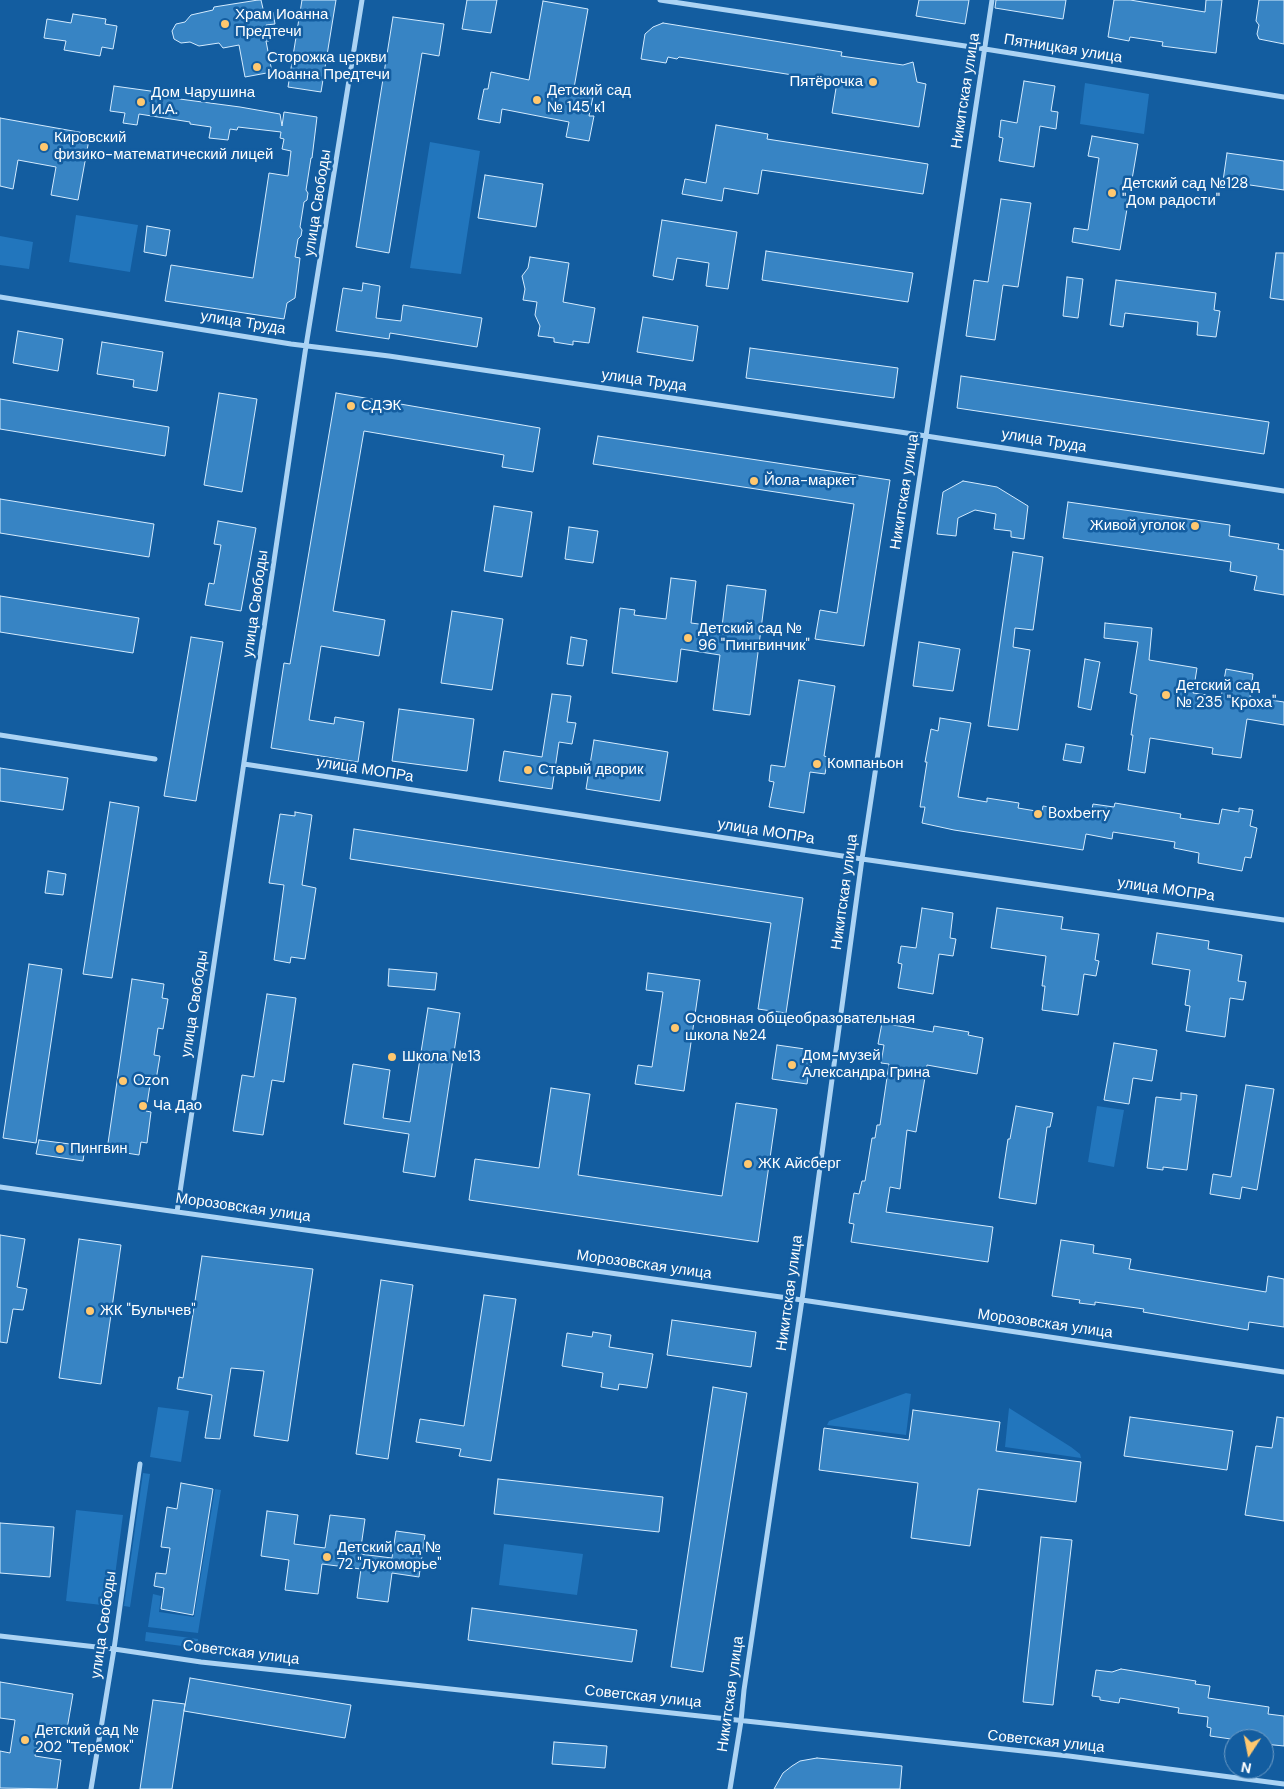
<!DOCTYPE html>
<meta charset="utf-8">
<style>
body{margin:0}
#map{position:relative;width:1284px;height:1789px;overflow:hidden;background:#135da0;font-family:"DM Sans",sans-serif}
canvas{display:block}
.north{position:absolute;left:1224px;top:1729px;width:50px;height:50px;box-sizing:border-box;background:#135da0;border:1px solid #719ec6;border-radius:50%;rotate:191deg;font-size:14px;font-weight:700;line-height:20px;text-align:center;color:#fff}
.north::after{content:'';display:block;margin:auto;width:18px;height:22px;background:#ffc86f;clip-path:polygon(50% 0,100% 100%,50% 72%,0 100%)}
</style>
<div id="map">
<canvas width="1284" height="1789"></canvas>
<div class="north">N</div>
</div>
<script>
const c = document.querySelector('canvas').getContext('2d');
c.lineJoin = 'round';
function fill(path, color) { c.fillStyle = color; c.fill(path, 'evenodd'); }
const toPath = rows => new Path2D(rows.map(r => 'M' + r).join(''));
function trace(path, color, width, dash) { c.strokeStyle = color; c.lineWidth = width; c.lineCap = dash ? 'butt' : 'round'; c.setLineDash(dash || []); c.stroke(path); }
function label(font, color, halo, rows, align = 'center') {
  c.font = font + ' "DM Sans",sans-serif'; c.lineWidth = 5; c.setLineDash([]); c.textBaseline = 'middle'; c.strokeStyle = halo; c.fillStyle = color; for (const [text, x, y, turn = 0] of rows) {
    c.save(); c.translate(x, y); c.rotate((+turn || 0) * Math.PI / 180); c.textAlign = isNaN(turn) ? turn : align; if (halo) c.strokeText(text, 0, 0); c.fillText(text, 0, 0); c.restore();
  }
}
fill(toPath([
 [1085,83,1149,94,1144,134,1080,124],
 [430,142,480,151,461,274,410,268],
 [76,215,138,225,130,272,69,262],
 [0,236,33,242,29,269,0,265],
 [1097,1106,1124,1110,1114,1167,1088,1162],
 [906,1393,911,1394,906,1435,827,1425,829,1421],
 [158,1407,189,1411,181,1462,150,1457],
 [1009,1408,1071,1447,1080,1454,1081,1458,1005,1447],
 [143,1473,150,1474,130,1607,124,1606],
 [215,1489,221,1490,198,1633,148,1627,153,1594,161,1596,159,1612,194,1617],
 [76,1510,123,1515,111,1606,66,1601],
 [504,1544,583,1554,577,1595,499,1585],
 [146,1632,198,1639,197,1648,145,1641]
]), '#2276bd');
const building = toPath([
 [258,0,261,0,264,13,273,12,275,24,266,25,269,41,266,41,272,72,245,77,239,45,223,48,219,43,199,46,190,42,181,43,174,39,172,31,176,24,185,22,191,15,213,10,214,7,258,0],
 [302,0,336,0,321,92,288,87,302,0],
 [467,0,497,0,491,33,462,29,467,0],
 [919,0,969,0,965,24,916,16,919,0],
 [996,0,1066,0,1063,19,995,8,996,0],
 [1114,0,1130,0,1205,12,1206,0,1222,0,1216,53,1162,46,1163,42,1130,37,1129,41,1108,37,1114,0],
 [1259,0,1284,0,1284,44,1259,39,1257,34,1259,25,1256,21,1259,0],
 [543,1,588,9,574,88,594,92,589,116,594,116,589,141,566,137,569,122,502,109,500,123,478,119,484,89,488,89,491,72,529,80,543,1],
 [73,14,106,19,105,24,117,26,113,49,102,47,100,56,64,50,66,41,44,38,47,19,71,23,73,14],
 [393,17,444,24,439,56,422,53,389,253,356,247,393,17],
 [663,23,842,52,841,56,903,65,913,62,917,82,926,84,919,127,832,113,837,82,679,57,677,59,668,57,666,63,641,59,645,34,653,27,663,23],
 [1024,81,1055,86,1051,111,1058,112,1056,129,1040,126,1034,167,999,161,1003,138,999,137,1001,120,1017,123,1024,81],
 [114,86,172,94,172,98,240,107,280,114,282,126,284,112,317,117,312,158,311,158,306,190,308,193,307,200,304,202,300,227,302,230,301,236,298,239,295,257,300,258,295,298,287,303,284,319,165,301,171,265,253,278,269,173,288,176,291,151,282,149,284,139,280,138,281,132,238,127,237,130,230,129,228,140,209,138,211,127,190,124,190,122,139,114,137,125,123,123,125,113,110,111,114,86],
 [0,118,90,134,78,200,51,195,56,167,18,160,13,189,0,186,0,118],
 [716,125,768,134,767,139,928,164,923,194,762,170,758,194,724,188,722,201,682,194,685,179,706,183,716,125],
 [1092,136,1138,144,1120,250,1072,242,1074,228,1088,230,1099,158,1088,156,1092,136],
 [1227,153,1284,161,1284,190,1223,181,1227,153],
 [485,175,543,184,536,227,478,218,485,175],
 [1001,199,1031,203,1018,287,1003,285,995,340,966,336,974,280,988,282,1001,199],
 [662,220,737,232,728,289,706,286,709,263,677,258,673,280,653,276,662,220],
 [147,226,170,230,166,256,144,252,147,226],
 [766,251,913,273,908,302,762,280,766,251],
 [1276,253,1284,253,1284,300,1270,298,1276,253],
 [530,257,569,263,563,302,595,308,589,343,573,341,573,345,554,342,554,338,538,336,540,326,535,315,537,302,523,300,525,289,522,276,528,268,530,257],
 [1067,277,1083,279,1078,318,1063,316,1067,277],
 [1116,280,1216,293,1214,310,1220,311,1216,337,1197,335,1198,322,1125,313,1123,327,1110,325,1116,280],
 [363,283,380,286,376,318,401,321,403,305,482,318,477,347,390,333,389,339,336,331,343,288,362,291,363,283],
 [643,317,698,326,693,361,637,352,643,317],
 [18,331,63,339,58,371,13,363,18,331],
 [102,342,163,352,157,391,133,387,134,380,97,374,102,342],
 [750,348,898,368,894,398,746,378,750,348],
 [961,376,1269,422,1264,454,957,408,961,376],
 [219,393,257,399,242,492,204,485,219,393],
 [336,393,540,428,533,472,502,467,504,455,364,431,333,611,385,620,379,656,321,646,309,720,334,724,335,717,364,722,358,762,271,748,284,663,290,664,336,393],
 [0,399,169,427,165,456,0,429,0,399],
 [598,436,890,480,864,646,815,639,820,610,837,613,854,504,593,464,598,436],
 [963,481,997,487,1028,506,1024,539,1011,537,1011,531,994,529,996,514,975,510,958,518,956,536,937,534,943,492,963,481],
 [0,499,154,524,149,557,0,533,0,499],
 [1068,502,1230,525,1229,536,1279,544,1278,549,1284,550,1284,595,1254,590,1257,576,1230,571,1231,562,1063,538,1068,502],
 [494,506,532,512,522,577,484,571,494,506],
 [218,521,256,528,241,611,205,605,209,583,214,584,221,545,214,544,218,521],
 [569,527,598,531,593,563,565,559,569,527],
 [1013,552,1043,557,1033,630,1015,628,1013,647,1030,650,1018,730,988,726,1013,552],
 [671,578,696,581,691,623,722,627,727,585,766,590,750,715,713,710,720,655,681,649,677,682,612,673,620,608,635,610,634,615,666,619,671,578],
 [0,596,139,618,133,653,0,632,0,596],
 [452,611,503,619,492,690,441,683,452,611],
 [1105,623,1152,628,1149,660,1197,668,1193,693,1221,697,1226,669,1253,674,1250,697,1284,702,1284,725,1247,719,1241,758,1212,754,1213,748,1150,738,1145,773,1128,770,1133,735,1131,735,1137,695,1130,693,1138,642,1104,638,1105,623],
 [191,637,223,642,196,801,164,796,191,637],
 [571,637,587,640,583,666,567,664,571,637],
 [919,642,960,649,953,691,913,686,919,642],
 [1085,659,1100,662,1091,710,1078,707,1085,659],
 [799,680,835,686,824,756,828,757,825,774,810,772,804,813,769,807,774,782,769,781,771,765,785,767,799,680],
 [552,694,571,696,567,722,576,723,572,744,559,742,552,789,499,781,504,751,542,757,552,694],
 [399,709,474,719,467,771,392,761,399,709],
 [940,718,971,723,958,797,987,802,987,798,1019,803,1018,808,1042,812,1043,806,1091,814,1093,804,1114,807,1115,803,1181,814,1180,818,1219,824,1222,809,1239,812,1239,808,1253,810,1250,826,1257,828,1251,858,1245,857,1242,871,1198,863,1199,853,1174,848,1175,842,1113,832,1112,839,1086,834,1083,850,954,830,922,823,925,807,920,807,927,762,925,762,931,729,938,731,940,718],
 [594,740,668,752,660,801,586,789,594,740],
 [1066,744,1084,747,1081,763,1063,760,1066,744],
 [0,768,68,778,63,810,0,801,0,768],
 [110,802,139,807,112,978,83,974,110,802],
 [295,812,312,815,302,885,316,888,305,959,291,957,290,963,274,960,284,885,269,883,280,814,295,816,295,812],
 [354,829,803,898,786,1013,758,1009,771,923,350,859,354,829],
 [48,871,66,874,63,895,45,893,48,871],
 [922,908,953,913,950,938,956,939,953,956,939,954,933,994,898,988,902,964,898,963,901,946,916,948,922,908],
 [997,908,1063,917,1061,929,1099,934,1095,960,1099,961,1096,976,1084,974,1078,1015,1042,1010,1045,986,1042,986,1046,956,991,948,997,908],
 [1157,933,1209,941,1208,949,1242,955,1238,981,1246,982,1243,1000,1230,998,1225,1037,1186,1031,1190,1006,1185,1005,1190,970,1152,964,1157,933],
 [29,964,62,969,36,1143,3,1138,29,964],
 [389,969,437,973,435,990,388,986,389,969],
 [648,973,700,980,684,1091,635,1084,638,1065,652,1067,663,992,646,990,648,973],
 [132,979,164,984,162,998,168,999,163,1029,158,1028,154,1055,160,1056,155,1086,150,1085,146,1111,151,1112,147,1143,141,1142,139,1155,107,1150,132,979],
 [267,994,296,998,284,1082,272,1080,263,1135,233,1131,242,1075,254,1077,267,994],
 [428,1008,460,1013,435,1177,403,1172,409,1134,344,1124,353,1064,390,1070,383,1118,410,1122,428,1008],
 [882,1023,933,1032,934,1026,969,1032,968,1035,983,1038,977,1074,927,1065,916,1132,907,1130,900,1189,890,1187,886,1212,993,1227,988,1262,851,1242,854,1224,849,1223,854,1193,859,1194,862,1181,865,1181,872,1138,875,1138,877,1125,880,1125,889,1064,881,1063,884,1045,878,1044,882,1023],
 [1114,1043,1157,1050,1152,1081,1133,1078,1129,1104,1104,1100,1114,1043],
 [777,1045,812,1050,807,1084,772,1079,777,1045],
 [1246,1085,1274,1089,1257,1190,1242,1187,1240,1199,1210,1194,1213,1174,1231,1177,1246,1085],
 [551,1088,590,1094,578,1175,722,1196,736,1103,777,1109,758,1242,469,1200,475,1159,539,1168,551,1088],
 [1181,1093,1197,1095,1187,1170,1163,1167,1163,1170,1147,1168,1156,1097,1181,1100,1181,1093],
 [1016,1106,1053,1113,1050,1127,1047,1127,1036,1204,999,1198,1008,1139,1010,1139,1016,1106],
 [39,1140,85,1146,83,1161,36,1154,39,1140],
 [0,1235,25,1239,17,1287,27,1289,23,1310,13,1309,7,1343,0,1342,0,1235],
 [79,1239,121,1245,101,1384,59,1378,79,1239],
 [1061,1240,1094,1245,1093,1253,1131,1259,1129,1269,1266,1292,1268,1276,1284,1279,1284,1327,1249,1322,1248,1330,1143,1312,1144,1309,1095,1302,1095,1305,1079,1303,1080,1300,1052,1296,1061,1240],
 [202,1256,313,1269,288,1441,254,1436,264,1371,231,1368,220,1439,205,1438,212,1395,177,1389,179,1377,183,1378,202,1256],
 [381,1280,413,1285,388,1459,356,1454,381,1280],
 [484,1295,516,1299,491,1461,459,1456,461,1449,416,1442,420,1419,464,1426,484,1295],
 [672,1320,756,1332,751,1367,667,1355,672,1320],
 [593,1332,611,1335,609,1347,653,1354,647,1388,619,1384,618,1390,601,1387,603,1373,562,1366,567,1333,592,1337,593,1332],
 [713,1387,747,1393,703,1672,671,1667,713,1387],
 [913,1410,1000,1422,996,1451,1081,1462,1076,1502,978,1489,970,1546,911,1538,918,1483,819,1470,824,1428,909,1440,913,1410],
 [1130,1417,1233,1431,1227,1470,1124,1456,1130,1417],
 [1277,1417,1284,1418,1284,1521,1245,1515,1256,1446,1272,1448,1277,1417],
 [498,1479,663,1497,659,1532,494,1514,498,1479],
 [181,1483,213,1489,193,1615,161,1609,164,1588,154,1586,156,1573,166,1574,170,1548,161,1547,167,1507,177,1509,181,1483],
 [267,1511,298,1515,294,1544,325,1548,330,1515,365,1519,360,1554,392,1558,396,1531,425,1535,419,1577,392,1573,388,1602,357,1598,361,1569,322,1564,318,1594,285,1590,289,1560,261,1556,267,1511],
 [0,1523,54,1527,50,1577,0,1573,0,1523],
 [1041,1537,1072,1540,1053,1705,1023,1702,1041,1537],
 [472,1608,637,1630,632,1662,468,1640,472,1608],
 [1121,1669,1196,1681,1195,1684,1210,1686,1208,1698,1269,1707,1268,1714,1284,1716,1284,1746,1264,1744,1264,1739,1231,1739,1210,1736,1211,1728,1207,1727,1208,1717,1178,1713,1179,1708,1120,1698,1119,1703,1100,1700,1100,1697,1092,1696,1096,1670,1112,1672,1121,1669],
 [190,1678,351,1705,345,1738,184,1711,190,1678],
 [0,1682,73,1694,67,1729,40,1725,35,1756,61,1760,57,1789,0,1788,0,1751,10,1753,15,1720,0,1718,0,1682],
 [153,1700,185,1704,172,1789,140,1789,153,1700],
 [554,1742,607,1746,605,1768,552,1764,554,1742],
 [817,1758,902,1766,900,1789,774,1789,783,1773,792,1766,800,1761,817,1758]
]);
fill(building, '#3784c4');
trace(building, '#d4ebfe', 1);
trace(toPath([
 [660,0,985,49,1284,97],
 [0,297,291,344,389,356,900,432,1284,491],
 [0,735,155,759],
 [244,764,862,859,1284,920],
 [0,1187,802,1300,1284,1372],
 [177,1212,306,346,362,0],
 [0,1636,114,1649,201,1662,1069,1756,1284,1784],
 [91,1789,114,1649,140,1464],
 [730,1789,741,1721,744,1690,802,1300,862,859,992,0]
]), '#abd3f4', 5);
for (const [x, y, r, color] of [
 [225,24,5,"#ffc86f"],
 [257,67,5,"#ffc86f"],
 [873,82,5,"#ffc86f"],
 [537,100,5,"#ffc86f"],
 [141,102,5,"#ffc86f"],
 [44,147,5,"#ffc86f"],
 [1112,193,5,"#ffc86f"],
 [351,406,5,"#ffc86f"],
 [754,481,5,"#ffc86f"],
 [1195,526,5,"#ffc86f"],
 [688,638,5,"#ffc86f"],
 [1166,695,5,"#ffc86f"],
 [817,764,5,"#ffc86f"],
 [528,770,5,"#ffc86f"],
 [1038,814,5,"#ffc86f"],
 [675,1028,5,"#ffc86f"],
 [392,1057,5,"#ffc86f"],
 [792,1065,5,"#ffc86f"],
 [123,1081,5,"#ffc86f"],
 [143,1106,5,"#ffc86f"],
 [60,1149,5,"#ffc86f"],
 [748,1164,5,"#ffc86f"],
 [90,1311,5,"#ffc86f"],
 [327,1557,5,"#ffc86f"],
 [25,1740,5,"#ffc86f"]
]) { const dot = new Path2D(); dot.arc(x, y, r, 0, 2 * Math.PI); c.fillStyle = color; c.fill(dot); trace(dot, '#135da0', 2); }
label('15px', '#fff', '#135da0', [
 ["Храм Иоанна",235,15],
 ["Предтечи",235,32],
 ["Сторожка церкви",267,58],
 ["Иоанна Предтечи",267,75],
 ["Пятёрочка",863,82,"right"],
 ["Детский сад",547,91],
 ["№ 145 к1",547,108],
 ["Дом Чарушина",151,93],
 ["И.А.",151,110],
 ["Кировский",54,138],
 ["физико-математический лицей",54,155],
 ["Детский сад №128",1122,184],
 ["\"Дом радости\"",1122,201],
 ["СДЭК",361,406],
 ["Йола-маркет",764,481],
 ["Живой уголок",1185,526,"right"],
 ["Детский сад №",698,629],
 ["96 \"Пингвинчик\"",698,646],
 ["Детский сад",1176,686],
 ["№ 235 \"Кроха\"",1176,703],
 ["Компаньон",827,764],
 ["Старый дворик",538,770],
 ["Boxberry",1048,814],
 ["Основная общеобразовательная",685,1019],
 ["школа №24",685,1036],
 ["Дом-музей",802,1056],
 ["Александра Грина",802,1073],
 ["Школа №13",402,1057],
 ["Ozon",133,1081],
 ["Ча Дао",153,1106],
 ["Пингвин",70,1149],
 ["ЖК Айсберг",758,1164],
 ["ЖК \"Булычев\"",100,1311],
 ["Детский сад №",337,1548],
 ["72 \"Лукоморье\"",337,1565],
 ["Детский сад №",35,1731],
 ["202 \"Теремок\"",35,1748]
], 'left');
label('15px', '#fff', '#135da0', [
 ["Пятницкая улица",1063,49,9],
 ["Никитская улица",966,91,-81],
 ["улица Свободы",318,203,-81],
 ["улица Труда",243,323,9],
 ["улица Труда",644,381,8],
 ["улица Труда",1044,441,9],
 ["Никитская улица",905,492,-81],
 ["улица Свободы",256,604,-82],
 ["улица МОПРа",365,770,9],
 ["улица МОПРа",766,832,9],
 ["улица МОПРа",1166,890,8],
 ["Никитская улица",845,892,-82],
 ["улица Свободы",195,1004,-81],
 ["Морозовская улица",243,1208,8],
 ["Морозовская улица",644,1265,8],
 ["Никитская улица",790,1293,-82],
 ["Морозовская улица",1045,1324,8],
 ["улица Свободы",104,1625,-82],
 ["Советская улица",241,1653,7],
 ["Никитская улица",731,1694,-82],
 ["Советская улица",643,1697,6],
 ["Советская улица",1046,1742,6]
]);
</script>
